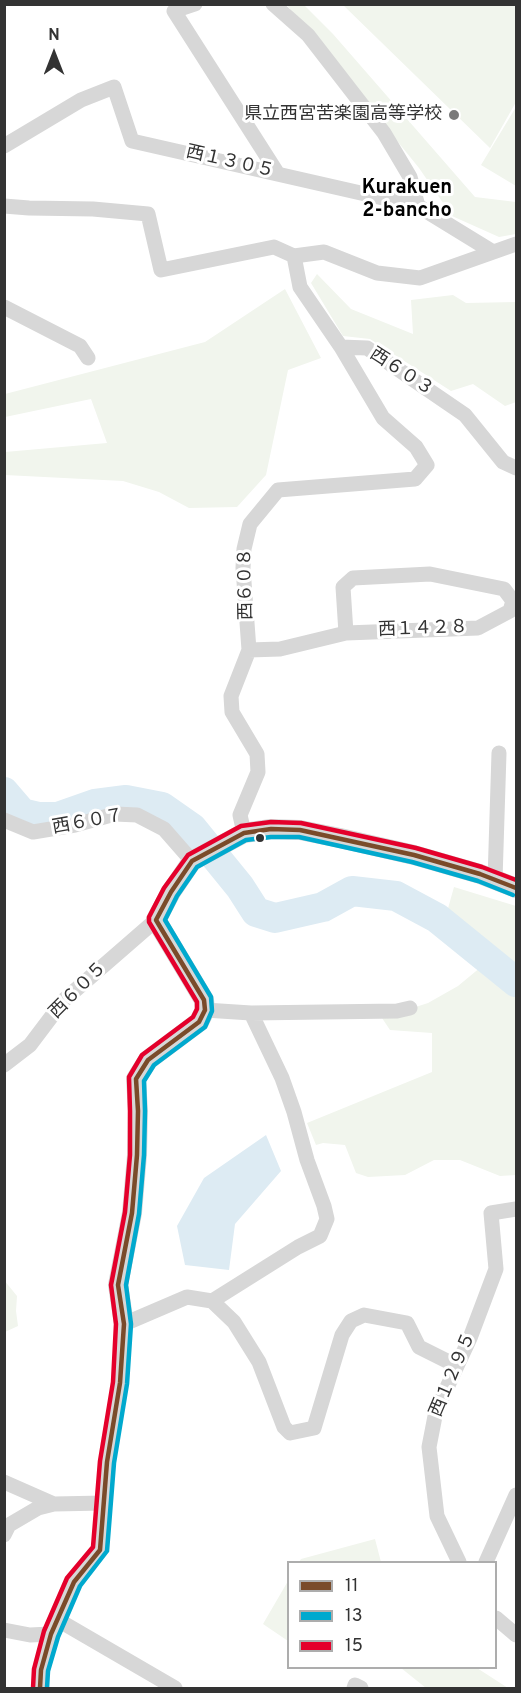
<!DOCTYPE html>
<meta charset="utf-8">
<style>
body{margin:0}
#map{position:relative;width:521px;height:1693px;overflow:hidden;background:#fff;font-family:Overpass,sans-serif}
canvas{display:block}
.frame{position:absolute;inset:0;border:6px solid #333;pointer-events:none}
.legend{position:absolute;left:287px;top:1561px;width:210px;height:108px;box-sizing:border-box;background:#fff;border:2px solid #adadad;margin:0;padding:8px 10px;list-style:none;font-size:18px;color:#333}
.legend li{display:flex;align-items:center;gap:12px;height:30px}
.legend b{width:30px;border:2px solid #adadad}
.north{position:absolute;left:24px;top:24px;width:60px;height:60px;-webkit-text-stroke:4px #fff;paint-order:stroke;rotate:0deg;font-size:16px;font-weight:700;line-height:24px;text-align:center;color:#333}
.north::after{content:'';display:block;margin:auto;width:21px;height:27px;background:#333;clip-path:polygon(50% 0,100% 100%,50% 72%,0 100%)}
</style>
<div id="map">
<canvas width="521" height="1693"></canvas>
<div class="frame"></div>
<ul class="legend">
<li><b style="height:8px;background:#7a4b2a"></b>11</li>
<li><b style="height:8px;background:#00a9ce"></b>13</li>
<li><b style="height:8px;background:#e4002b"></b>15</li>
</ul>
<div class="north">N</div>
</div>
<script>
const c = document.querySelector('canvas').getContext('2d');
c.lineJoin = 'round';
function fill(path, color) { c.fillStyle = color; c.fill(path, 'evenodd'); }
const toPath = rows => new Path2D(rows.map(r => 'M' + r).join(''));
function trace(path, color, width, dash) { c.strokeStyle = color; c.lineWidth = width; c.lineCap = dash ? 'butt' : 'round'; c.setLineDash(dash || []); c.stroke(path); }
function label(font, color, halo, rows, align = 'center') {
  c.font = font + ' Overpass,"Noto Sans JP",sans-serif'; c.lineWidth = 6; c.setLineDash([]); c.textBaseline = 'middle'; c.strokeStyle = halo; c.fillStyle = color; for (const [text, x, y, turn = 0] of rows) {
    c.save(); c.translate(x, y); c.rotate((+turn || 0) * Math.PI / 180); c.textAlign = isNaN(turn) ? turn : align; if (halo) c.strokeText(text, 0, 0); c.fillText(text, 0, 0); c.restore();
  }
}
fill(toPath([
 [287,5,304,5,333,34,475,197,516,202,516,234,499,237,452,216,419,168],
 [343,5,516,5,516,102,490,148],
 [516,107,516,186,481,165],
 [317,274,351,309,413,334,411,300,453,295,466,303,516,302,516,402,505,406,473,384,451,391,370,339,343,336,311,283],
 [285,289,321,358,288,370,266,475,237,507,189,508,159,492,123,481,5,475,5,452,107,443,91,399,5,417,5,394,205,342],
 [454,887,516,906,516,1175,500,1176,460,1160,434,1160,405,1175,368,1177,356,1173,345,1145,323,1143,316,1145,307,1123,432,1072,432,1033,390,1030,382,1018,428,1003,458,986,487,962,447,912],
 [4,1280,17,1296,16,1311,18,1326,5,1332],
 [375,1539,381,1562,299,1562,301,1559],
 [288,1581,288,1641,263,1624],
 [401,1668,477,1668,508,1688,426,1688]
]), '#f1f5ed');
fill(toPath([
 [266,1135,281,1171,235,1224,229,1270,185,1265,177,1226,204,1178]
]), '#ddebf3');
trace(toPath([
 [4,792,22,813,39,817,58,817,95,804,126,800,162,807,192,828,240,887,256,912,275,918,323,907,352,891,396,896,437,918,516,982]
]), '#ddebf3', 30);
trace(toPath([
 [195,4,174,11,278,174],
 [273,4,308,35,384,133,410,177,418,206],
 [4,146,81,100,114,87,132,141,418,206,493,252],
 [4,206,29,208,93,209,148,214,161,270,274,247,294,256],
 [516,244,420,278,377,273,324,252,294,256,300,287,341,347,367,348,465,415,503,462,516,468],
 [4,307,80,346,88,358],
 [249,650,280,649,346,633,478,628,510,611,513,601,504,589,430,574,353,578,343,587,346,633],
 [4,820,33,832,75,825,115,814,137,815,164,829,192,861],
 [244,833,240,815,258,772,257,754,232,712,231,696,249,650,243,568,244,549,250,524,278,490,415,479,427,465,416,447,383,418,341,347],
 [495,880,499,753],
 [205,1010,251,1013,397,1011,410,1008],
 [4,1065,30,1045,64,1000,156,920],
 [212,1301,298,1247,320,1236,327,1219,324,1206,307,1160,294,1112,282,1078,251,1013],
 [4,1482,54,1504],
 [4,1535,9,1525,38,1508,54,1504,104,1503],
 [459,1562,437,1516,429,1447,436,1411,470,1338,496,1269,491,1213,516,1209],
 [486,1562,516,1495],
 [496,1618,516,1635],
 [58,1620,175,1688],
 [4,1630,30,1635,51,1634],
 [40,1688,41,1670,51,1634,74,1582,100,1550,107,1462,120,1383,124,1324,187,1297,212,1301,234,1322,259,1362,284,1427,290,1433,314,1428,342,1335,351,1321,364,1315,407,1323,419,1347,457,1366],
 [354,1688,355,1685,361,1688]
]), '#d7d7d7', 15);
trace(toPath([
 [124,1324,118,1285,132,1213,137,1155,138,1111,136,1079,148,1060,199,1022,205,1010,204,1000,156,920,171,892,192,861,244,833,271,829,300,830,340,838,414,855,480,874,516,888]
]), '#d7d7d7', 20);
trace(toPath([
 [40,1688,41,1670,51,1634,74,1582,100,1550,107,1462,120,1383,124,1324,118,1285,132,1213,137,1155,138,1111,136,1079,148,1060,199,1022,205,1010,204,1000,156,920,171,892,192,861,244,833,271,829,300,830,414,855,480,874,516,888]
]), '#7a4b2a', 4.5);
trace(toPath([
 [47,1688,48,1671,58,1637,80,1586,107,1551,114,1463,127,1384,131,1324,126,1285,139,1214,144,1155,145,1111,144,1081,154,1065,205,1027,212,1011,211,997,165,920,177,896,197,867,246,840,271,837,299,837,412,862,478,881,513,895]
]), '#00a9ce', 4.5);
trace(toPath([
 [33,1688,34,1669,44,1631,67,1578,93,1547,100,1461,113,1382,116,1324,111,1285,125,1212,130,1155,130,1111,129,1077,142,1055,193,1017,197,1009,197,1002,149,922,149,917,164,888,188,855,241,826,271,822,301,823,416,848,482,867,516,880]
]), '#e4002b', 4.5);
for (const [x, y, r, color] of [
 [454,115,6,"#7a7a7a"],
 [260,838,5,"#333"]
]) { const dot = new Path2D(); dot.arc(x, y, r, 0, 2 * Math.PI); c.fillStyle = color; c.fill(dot); trace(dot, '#fff', 2); }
label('18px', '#333', '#fff', [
 ["県立西宮苦楽園高等学校",442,115]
], 'right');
label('18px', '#333', '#fff', [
 ["西１３０５",230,163,13],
 ["西６０３",401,373,33],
 ["西６０８",247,584,-91],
 ["西１４２８",423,630,-2],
 ["西６０７",88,823,-10],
 ["西６０５",79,991,-45],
 ["西１２９５",454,1375,-67]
]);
label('bold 20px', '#000', '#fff', [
 ["Kurakuen",407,189],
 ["2-bancho",407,212]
]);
</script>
